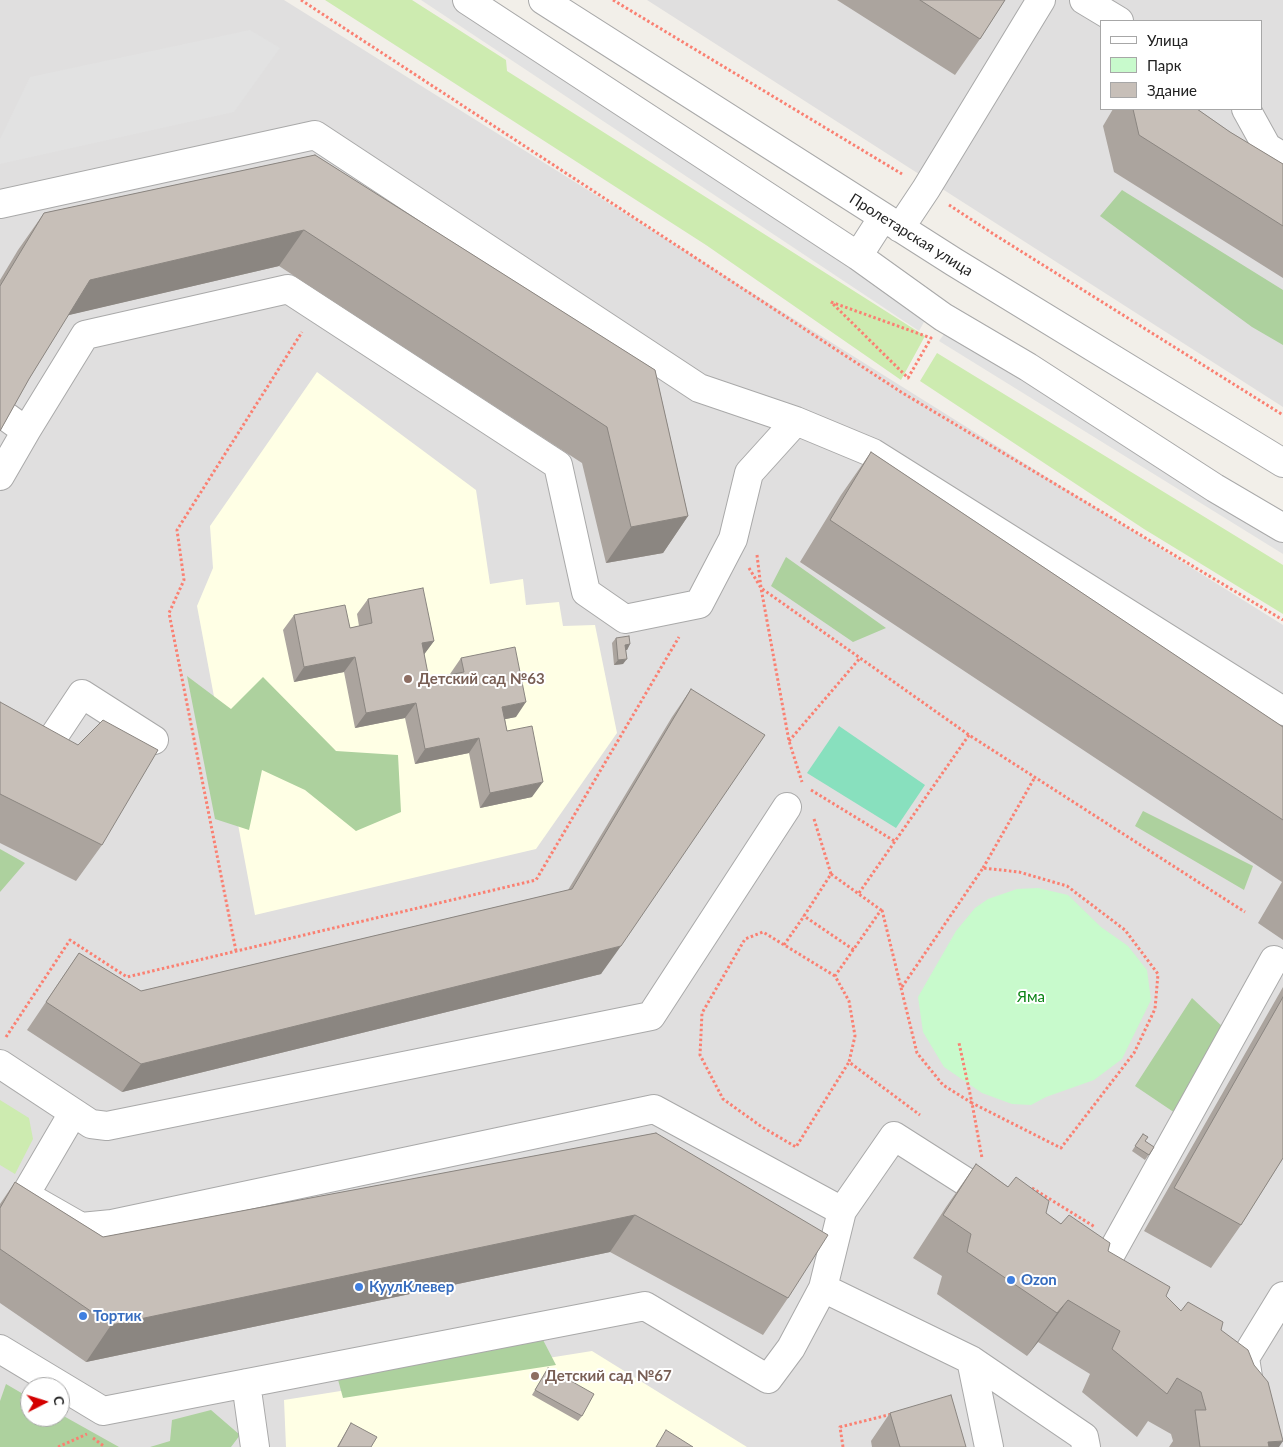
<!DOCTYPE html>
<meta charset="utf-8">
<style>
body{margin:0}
#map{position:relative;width:1283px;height:1447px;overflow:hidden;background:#f2efe9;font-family:Lato,sans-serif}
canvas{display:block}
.legend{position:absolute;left:1100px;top:20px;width:162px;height:90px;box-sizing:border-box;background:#fff;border:1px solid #a7a7a7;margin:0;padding:6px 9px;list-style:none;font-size:15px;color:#222}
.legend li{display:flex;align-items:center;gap:10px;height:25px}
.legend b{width:25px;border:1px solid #a7a7a7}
.north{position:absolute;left:20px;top:1377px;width:50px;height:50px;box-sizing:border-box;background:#fff;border:1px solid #a7a7a7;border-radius:50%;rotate:85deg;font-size:14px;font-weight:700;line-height:20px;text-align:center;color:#222}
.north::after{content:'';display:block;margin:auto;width:18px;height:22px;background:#d40000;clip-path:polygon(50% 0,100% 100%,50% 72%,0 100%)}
</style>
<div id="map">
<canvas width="1283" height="1447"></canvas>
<ul class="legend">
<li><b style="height:6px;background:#fff"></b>Улица</li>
<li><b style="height:14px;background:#c8facc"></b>Парк</li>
<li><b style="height:14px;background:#c7bfb8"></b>Здание</li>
</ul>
<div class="north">С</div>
</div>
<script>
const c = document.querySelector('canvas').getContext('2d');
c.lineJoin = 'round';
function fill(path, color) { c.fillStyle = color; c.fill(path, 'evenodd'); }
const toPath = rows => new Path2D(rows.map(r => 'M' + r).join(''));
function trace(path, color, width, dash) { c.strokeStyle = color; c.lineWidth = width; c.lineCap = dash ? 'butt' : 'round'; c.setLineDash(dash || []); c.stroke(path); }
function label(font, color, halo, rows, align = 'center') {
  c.font = font + ' Lato,sans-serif'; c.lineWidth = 4; c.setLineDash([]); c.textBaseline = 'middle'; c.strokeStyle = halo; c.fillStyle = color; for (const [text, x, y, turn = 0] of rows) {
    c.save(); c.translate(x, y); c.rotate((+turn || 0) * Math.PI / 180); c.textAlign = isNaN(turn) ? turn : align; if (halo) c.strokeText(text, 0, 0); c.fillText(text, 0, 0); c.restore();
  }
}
fill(toPath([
 [0,0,284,0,1283,625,1283,1447,0,1447],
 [30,1387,60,1387,60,1417,30,1417],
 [647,0,1283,0,1283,407],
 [1102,21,1262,21,1262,109,1102,109]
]), '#e0dfdf');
fill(toPath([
 [317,372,476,490,490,584,523,579,526,605,559,602,563,626,595,625,617,733,536,849,255,915,197,606,213,568,210,526],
 [592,1351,747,1447,286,1447,284,1400]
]), '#ffffe5');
fill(toPath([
 [325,0,412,0,506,60,507,71,925,336,901,380,706,245],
 [937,353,1283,565,1283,614,1144,529,920,381],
 [0,1100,29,1118,33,1139,15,1174,0,1165]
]), '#cdebb0');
fill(toPath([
 [1122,190,1283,290,1283,345,1252,327,1100,216],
 [786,557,886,628,853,642,771,586],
 [187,676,231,709,263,677,336,751,398,755,401,812,356,831,305,790,262,770,249,830,215,819],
 [1143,811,1253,866,1244,890,1135,826],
 [0,849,25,863,0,892],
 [1192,998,1225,1029,1181,1117,1135,1086],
 [542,1338,556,1365,343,1398,337,1376],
 [6,1384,30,1398,30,1417,60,1417,60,1414,119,1447,0,1447,0,1401],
 [211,1410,240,1435,231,1447,150,1447,170,1441,172,1420]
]), '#add19e');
fill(toPath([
 [1038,888,1068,895,1101,927,1128,946,1147,970,1151,1000,1122,1059,1094,1080,1046,1097,1031,1105,1012,1104,982,1093,944,1067,923,1032,918,997,956,931,975,908,988,899,1017,889]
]), '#c8facc');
fill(toPath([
 [839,726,925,785,896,828,807,773]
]), '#88e0be');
fill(toPath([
 [421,0,479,0,936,300,919,331],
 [250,30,280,48,234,112,0,164,0,139,30,77],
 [959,314,1283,513,1283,554,939,341]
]), '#e2e2e2');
const minor = toPath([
 [467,0,858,256,943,317,1028,367,1215,488,1283,528],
 [543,0,954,262,1283,463],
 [1084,0,1119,21],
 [1246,109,1267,147,1283,157],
 [0,204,315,135,699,388,796,421,873,453,1283,711],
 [900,228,926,189,1041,0],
 [858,256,883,217],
 [4,415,26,431,85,335,288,289,558,465,586,592,625,619,699,604,733,539,749,473,796,421],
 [0,476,26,431],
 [0,728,42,754,82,694,154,740],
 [0,1064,91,1124,107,1126,651,1016,787,807],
 [73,1113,25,1195,81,1227,112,1224,654,1109,842,1211],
 [1103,1268,1274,960],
 [823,1288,971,1360,1084,1437,1086,1447],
 [0,1349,103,1411,645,1306,768,1379,791,1348,823,1288,842,1211,894,1136,996,1201],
 [971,1360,989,1447],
 [246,1383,255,1447],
 [1259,1447,1245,1358,1283,1296]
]);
trace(minor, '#a9a9a9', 30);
trace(toPath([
 [301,0,901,392,1283,620],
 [613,0,902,174],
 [949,205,995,235,1283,415],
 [831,302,931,338,908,378,831,302],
 [757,555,761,588,789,741,802,782],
 [749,568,761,588,969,735,1245,912],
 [789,741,860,658],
 [811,790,896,842],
 [814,819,831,874,804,916,854,950],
 [983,868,1035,777],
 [831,874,881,910,835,976,849,1001,855,1036,849,1062,920,1115],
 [859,893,969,735],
 [882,910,917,1053,943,1085,972,1103,982,1158],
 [784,945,804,916],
 [236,951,169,613,184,580,177,530,302,332],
 [835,976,763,932,745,939,702,1013,700,1055,723,1099,762,1127,796,1147,849,1062],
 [902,987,983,868,1019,872,1067,886,1125,930,1158,974,1155,1009,1134,1053,1061,1148,972,1103,959,1043],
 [6,1037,70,940,127,977,536,880,679,637],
 [1032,1188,1095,1227],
 [93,1438,105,1447],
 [58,1447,87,1434],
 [843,1447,840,1427,892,1414]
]), '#fa8072', 3, [2.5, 2.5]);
trace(minor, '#fff', 28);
fill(toPath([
 [837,0,1005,0,980,39,955,75],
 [1113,109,1197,109,1230,132,1283,164,1283,278,1114,172,1103,126],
 [315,155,655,370,688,516,663,553,606,563,582,463,279,266,68,315,29,379,0,431,0,280,18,250,44,213],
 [871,452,1283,727,1283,940,1258,923,1282,882,800,562,841,495],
 [368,599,434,641,424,654,429,679,451,675,450,674,461,658,516,717,505,719,507,731,532,797,480,808,469,753,415,764,405,718,355,728,344,672,294,682,283,630,294,615,350,628,359,626,357,614],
 [616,638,630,644,627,650,626,650,623,664,614,665,612,643],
 [691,689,601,974,122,1092,27,1030,79,953,141,991,568,890,672,717],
 [0,702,102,845,76,881,0,843],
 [1283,987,1283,1158,1241,1225,1211,1268,1144,1231],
 [656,1133,788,1298,763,1335,610,1252,86,1362,0,1303,0,1204,15,1182,103,1237],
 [1143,1134,1145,1141,1154,1147,1145,1160,1132,1151],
 [976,1164,1061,1224,1108,1251,1166,1296,1181,1311,1221,1330,1279,1447,1169,1447,1173,1441,1171,1434,1148,1421,1137,1437,1082,1392,1090,1374,1038,1342,1027,1356,937,1294,942,1276,913,1258,946,1207],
 [548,1368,582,1416,578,1421,532,1395],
 [890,1413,966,1447,872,1447,871,1441],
 [351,1423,371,1447,337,1447]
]), '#aba49e');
fill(toPath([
 [304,230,279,266,65,316,90,280],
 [688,516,663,553,606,563,631,527],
 [434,641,423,656,422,643],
 [630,644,627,650,621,650,625,645],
 [355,657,344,672,294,682,304,667],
 [627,659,623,664,614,665,618,660],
 [526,702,516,717,491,722,502,707],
 [416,703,405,718,355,728,366,713],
 [479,738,469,753,415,764,425,749],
 [543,782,532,797,480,808,490,793],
 [621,946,601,974,122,1092,141,1064],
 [635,1215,610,1252,86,1362,111,1325],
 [1068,1300,1038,1342,1027,1356,1057,1313],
 [1283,1441,1279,1447,1264,1447,1268,1442]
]), '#8b8681');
const building = toPath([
 [920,0,1005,0,980,39,920,0],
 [1133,109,1197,109,1230,132,1283,164,1283,226,1139,135,1133,109],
 [315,155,655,370,688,516,631,527,607,427,304,230,90,280,29,379,0,431,0,286,44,213,315,155],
 [871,452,1283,727,1283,820,830,520,871,452],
 [423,588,434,641,422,643,429,679,464,672,461,658,515,647,526,702,502,707,507,731,532,726,543,782,490,793,479,738,425,749,416,703,366,713,355,657,304,667,294,615,345,605,350,628,372,623,368,599,423,588],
 [629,636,630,644,625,645,627,659,618,660,616,638,629,636],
 [691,689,765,735,621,946,141,1064,46,1002,79,953,141,991,572,889,691,689],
 [0,702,78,745,103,720,158,750,102,845,0,794,0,702],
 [1283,997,1283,1158,1241,1225,1174,1188,1283,997],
 [656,1133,828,1235,788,1298,635,1215,111,1325,0,1249,0,1208,15,1182,103,1237,656,1133],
 [1143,1134,1148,1137,1145,1141,1154,1147,1149,1155,1135,1146,1143,1134],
 [976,1164,1008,1187,1016,1177,1049,1201,1046,1213,1061,1224,1069,1215,1110,1243,1108,1251,1170,1287,1166,1296,1181,1311,1188,1302,1223,1322,1221,1330,1248,1350,1254,1365,1268,1382,1283,1441,1268,1442,1269,1447,1200,1447,1195,1410,1206,1410,1201,1392,1177,1378,1167,1394,1112,1349,1120,1331,1068,1300,1057,1313,967,1252,971,1234,943,1215,976,1164],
 [548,1368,594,1394,582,1416,535,1390,548,1368],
 [951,1395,966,1447,900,1447,890,1413,951,1395],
 [351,1423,377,1437,371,1447,338,1447,351,1423],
 [666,1430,693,1447,656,1447,666,1430]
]);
fill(building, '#c7bfb8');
trace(building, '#8b8681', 1);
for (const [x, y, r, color] of [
 [408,679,5,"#8d6e63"],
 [1011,1280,5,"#3f7fe0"],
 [359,1287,5,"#3f7fe0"],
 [83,1316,5,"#3f7fe0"],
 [535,1376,5,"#8d6e63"]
]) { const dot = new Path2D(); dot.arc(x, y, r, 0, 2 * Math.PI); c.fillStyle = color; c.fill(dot); trace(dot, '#fff', 2); }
label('15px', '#222', '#fff', [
 ["Пролетарская улица",911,235,32]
]);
label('bold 15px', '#785e54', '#fff', [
 ["Детский сад №63",418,679],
 ["Детский сад №67",545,1376]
], 'left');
label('15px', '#0c8416', '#fff', [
 ["Яма",1031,997]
]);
label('bold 15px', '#366cbe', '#fff', [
 ["Ozon",1021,1280],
 ["КуулКлевер",369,1287],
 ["Тортик",93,1316]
], 'left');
</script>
